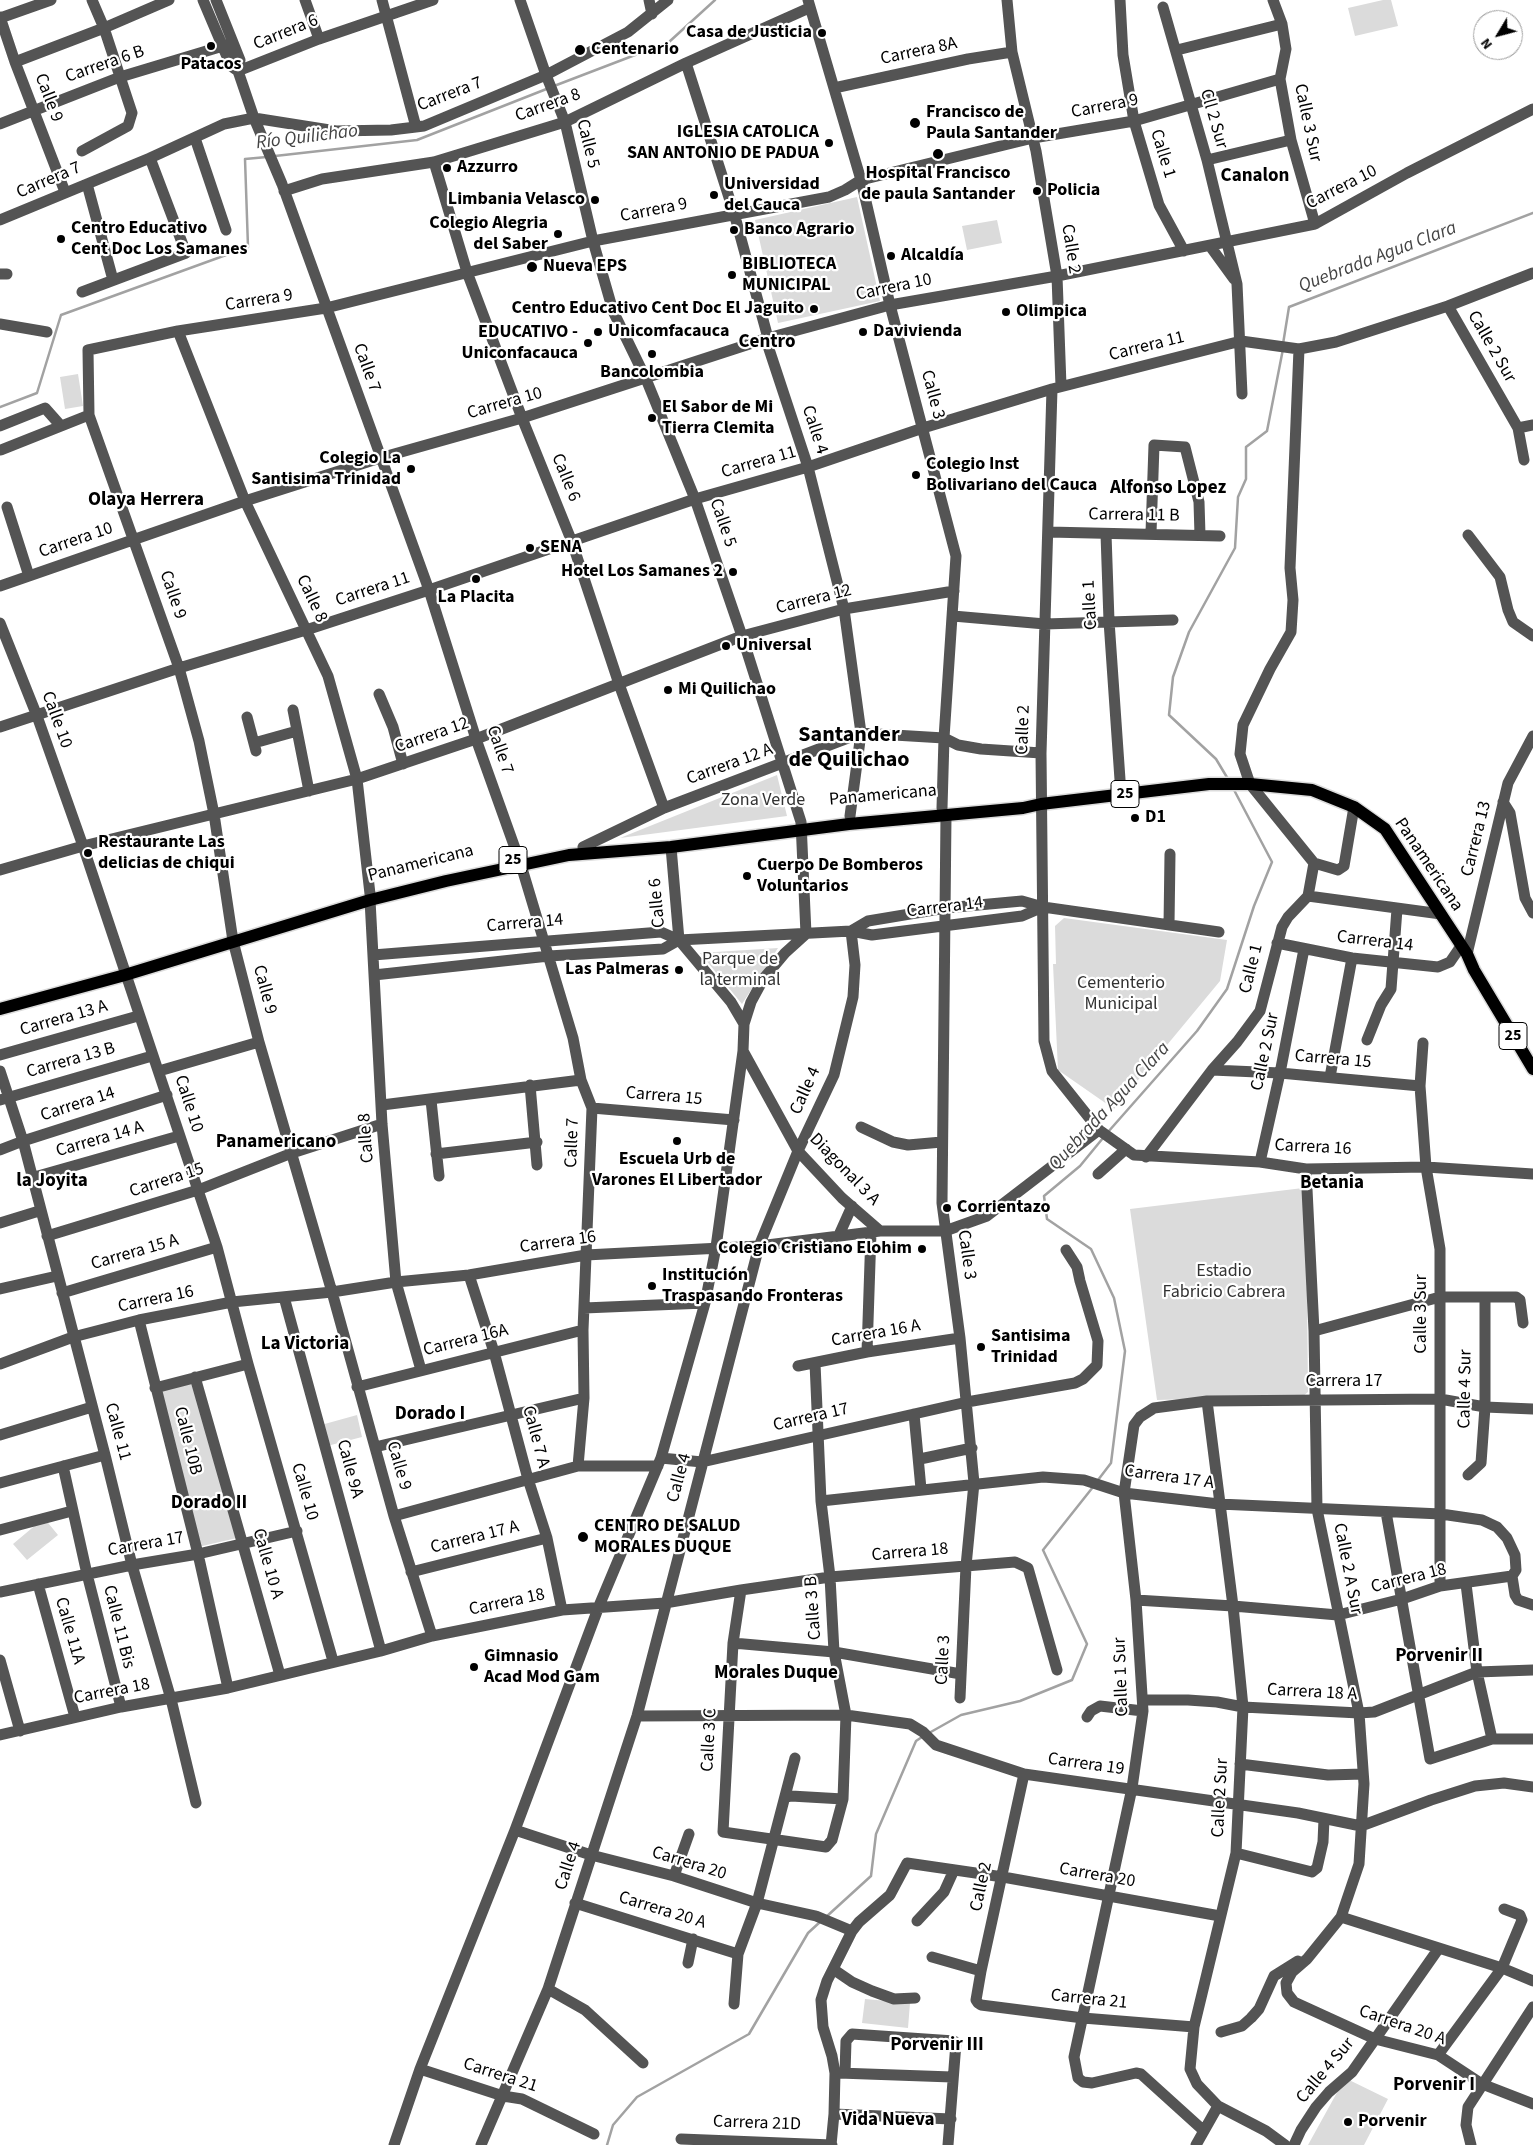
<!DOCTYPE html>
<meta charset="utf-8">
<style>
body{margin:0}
#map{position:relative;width:1533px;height:2145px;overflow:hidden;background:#fff;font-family:"Source Sans 3",sans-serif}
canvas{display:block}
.north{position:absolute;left:1473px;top:10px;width:50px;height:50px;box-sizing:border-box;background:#fff;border:1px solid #999;border-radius:50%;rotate:233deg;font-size:14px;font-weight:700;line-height:20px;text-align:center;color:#000}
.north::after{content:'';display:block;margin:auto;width:18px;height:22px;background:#000;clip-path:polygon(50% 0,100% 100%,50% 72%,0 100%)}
</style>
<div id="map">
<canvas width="1533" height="2145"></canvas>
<div class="north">N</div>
</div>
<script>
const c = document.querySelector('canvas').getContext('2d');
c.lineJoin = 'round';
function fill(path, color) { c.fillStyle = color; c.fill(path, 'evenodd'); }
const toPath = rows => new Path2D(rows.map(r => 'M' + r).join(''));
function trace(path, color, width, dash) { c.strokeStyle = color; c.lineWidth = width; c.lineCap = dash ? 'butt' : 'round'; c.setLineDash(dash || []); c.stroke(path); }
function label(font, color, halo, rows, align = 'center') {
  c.font = font + ' "Source Sans 3",sans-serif'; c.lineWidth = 4.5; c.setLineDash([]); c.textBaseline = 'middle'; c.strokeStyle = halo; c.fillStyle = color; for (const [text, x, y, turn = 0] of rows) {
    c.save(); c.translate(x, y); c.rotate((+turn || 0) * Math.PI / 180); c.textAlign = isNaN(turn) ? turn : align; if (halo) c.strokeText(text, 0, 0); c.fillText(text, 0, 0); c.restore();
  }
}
fill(toPath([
 [1383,0,1391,0,1398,26,1355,36,1348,8],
 [857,197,880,301,778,323,755,220],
 [997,220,1002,243,967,250,962,226],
 [78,374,83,406,65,409,60,377],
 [777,775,787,816,620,838],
 [1064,918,1227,940,1220,981,1114,1109,1058,1070,1053,964,1056,964,1055,926],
 [778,948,742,1004,700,953],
 [1303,1188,1306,1192,1308,1392,1303,1396,1157,1400,1130,1209],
 [195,1380,237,1538,198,1547,159,1390],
 [357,1415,362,1437,327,1446,321,1425],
 [44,1518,58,1535,27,1560,13,1544],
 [865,1999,910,2003,908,2028,862,2023],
 [1345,2078,1388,2099,1364,2145,1308,2145]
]), '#dbdbdb');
trace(toPath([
 [554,86,669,42,715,0],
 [275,156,417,140,549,88],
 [1283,344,1289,307,1533,213],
 [0,407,37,393,61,315,248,247,245,159,267,157],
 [1228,779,1216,759,1169,715,1173,677,1189,632,1235,548,1238,497,1246,479,1246,447,1267,431,1283,349],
 [1108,1132,1197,1031,1227,989,1254,906,1272,862,1233,788],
 [1098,1480,1111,1463,1125,1351,1114,1298,1091,1249,1047,1219,1044,1196,1080,1166,1103,1138],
 [929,1733,961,1715,1020,1701,1072,1680,1087,1644,1043,1550,1093,1487],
 [826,1917,871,1876,876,1834,916,1741,922,1737],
 [607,2145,613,2125,637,2097,749,2034,808,1933,820,1922]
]), '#a2a2a2', 2.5);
const major = toPath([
 [0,1009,125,975,370,900,446,881,569,855,671,847,849,824,1023,808,1041,804,1209,784,1250,784,1312,790,1354,807,1385,829,1467,954,1474,970,1533,1069]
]);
trace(major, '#dbdbdb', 15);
trace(toPath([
 [203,0,231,66,238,71],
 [216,0,240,60,238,71,254,118,282,184,429,590,476,739,521,865,573,1038,581,1080,592,1108,583,1330,584,1398,578,1466],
 [305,0,319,39],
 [382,0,416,127],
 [649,0,652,14],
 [808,0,861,180,890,305,956,556,944,738,942,808],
 [1007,0,1012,52,1036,151,1057,276,1061,386],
 [1120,0,1123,55,1134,121,1159,205,1184,251],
 [1273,0,1282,24,1286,49,1280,79,1291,140,1315,224],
 [1163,7,1207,160,1237,284,1242,394],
 [0,17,15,62,65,192],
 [0,18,51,0],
 [1177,50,1282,24],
 [15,62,104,28,169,0],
 [686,63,734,213,768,338,767,343,808,467,844,609,861,733,850,816],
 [238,71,319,39,433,0],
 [834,88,968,59,1012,52],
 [0,124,120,77,233,43],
 [195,138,226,230],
 [82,151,128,126,132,113,104,28,92,0],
 [1207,160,1291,140],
 [434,162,467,272,522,418,572,542,619,684,664,808],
 [87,184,113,280],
 [284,191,322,179,434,162,565,122,686,63,809,8],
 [0,220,150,158,224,124,254,118,336,131,391,130,424,126,546,75,628,32,668,0],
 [1210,246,1234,279],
 [0,274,7,274],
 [82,292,186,253,150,158],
 [1448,306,1518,428,1524,460],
 [0,324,47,332],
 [178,331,245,501,328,676,357,779,370,894],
 [1052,389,1041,753,1044,1041,1052,1071,1099,1130,1134,1155,1260,1162,1306,1169,1426,1167,1533,1174],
 [0,426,45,408,61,426],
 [1518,428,1533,425],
 [1,450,89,415],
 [7,507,29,576],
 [1049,532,1220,536],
 [1151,533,1154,445,1185,447,1199,502,1200,535],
 [1106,534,1109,621,1121,794],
 [1468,535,1500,577,1508,610,1513,622,1533,636],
 [0,586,245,501,380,458,522,418,768,338,890,305,1057,276,1315,224,1407,173,1533,109],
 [953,616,1045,624,1173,620],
 [0,623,37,716,83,846,217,1247,248,1364,333,1661],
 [379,694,393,727,403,764],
 [293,710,309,791],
 [247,717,256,751],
 [0,727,179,668,306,630,429,590,695,499,808,467,923,428,1052,389,1241,341,1299,349,1336,342,1448,306,1533,273],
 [254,743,297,731],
 [1503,802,1510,813,1525,898,1533,913],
 [946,816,942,1203,960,1338,974,1483,966,1566,960,1698],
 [583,847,664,808,861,733,944,738,958,745,981,749,1041,753],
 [671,847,679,940,731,1002,744,1024],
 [1314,863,1338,870,1344,866,1354,807],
 [0,870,83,846,357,779,476,739,742,636,844,609,954,591],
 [1308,896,1441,914],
 [370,900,382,1124,396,1282,421,1370],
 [1169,925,1170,854],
 [851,931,868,921,946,908,1022,901,1043,907,1219,932],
 [1277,943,1352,958,1438,967,1450,962,1461,946],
 [1467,954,1508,783,1533,736],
 [373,955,661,932,679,940],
 [374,975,549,956,663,949,679,940,851,931,872,935,1022,916,1043,907],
 [1367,1040,1381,1005,1391,989,1397,909],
 [1423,1043,1420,1086,1426,1167,1440,1249,1440,1586],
 [743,1051,798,1151,842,1198,880,1231],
 [0,1055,138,1016],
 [1212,1070,1280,1073,1420,1086],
 [0,1071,23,1141,105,1455,132,1565,171,1699,196,1803],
 [159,1071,259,1042],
 [1330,1077,1352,958],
 [530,1085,537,1165],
 [0,1100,152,1056],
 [431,1100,439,1176],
 [382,1105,581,1080],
 [592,1108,734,1120],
 [861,1127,893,1142,908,1145,942,1142],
 [0,1150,23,1141,167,1095],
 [436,1154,537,1142],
 [1146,1157,1212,1070,1237,1042,1260,1011,1282,927,1288,917,1308,896,1314,863,1250,784,1240,754,1243,725,1270,669,1291,632,1293,600,1290,568,1299,349],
 [1260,1162,1280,1073,1304,949],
 [1306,1169,1314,1331,1317,1509,1359,1713,1364,1784,1359,1864,1341,1917,1307,1959,1292,1972,1286,1983,1287,1993,1294,2002,1375,2039,1438,2055,1482,2084,1533,2104],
 [1098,1174,1126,1149],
 [31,1178,179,1136],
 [0,1223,39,1211],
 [839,1235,852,1206],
 [47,1236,198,1190,292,1153,382,1124],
 [469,1275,494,1352,528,1479,547,1538,562,1610],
 [0,1289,57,1276],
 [62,1293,217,1247],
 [284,1297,381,1651],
 [584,1308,705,1303],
 [139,1320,198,1554,228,1688],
 [1314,1331,1440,1297,1516,1297,1520,1300,1523,1323],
 [867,1352,871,1232],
 [0,1364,73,1337,139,1320,232,1302,332,1292,396,1282,469,1275,586,1255,759,1246,880,1231,945,1231,987,1216,1099,1130],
 [798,1366,867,1352,960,1338],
 [195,1377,280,1675],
 [357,1387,583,1330],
 [155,1388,248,1364],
 [1207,1401,1233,1606,1243,1707,1236,1853,1194,2027,1190,2069,1197,2084,1218,2106,1266,2131,1285,2145],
 [914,1414,921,1489],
 [0,1435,92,1407],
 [375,1447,584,1398],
 [661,1458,702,1462,967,1402,1075,1383,1083,1379,1097,1365,1098,1341,1080,1281,1077,1267,1066,1250],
 [920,1459,972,1448],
 [63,1466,87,1574,121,1707],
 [1468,1475,1481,1463,1485,1407,1485,1297],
 [0,1483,105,1455],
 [821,1501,1043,1477,1084,1480,1124,1493,1219,1504,1441,1514,1482,1520,1497,1527,1507,1538,1515,1555,1516,1570,1512,1576,1515,1595,1518,1600,1533,1605],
 [1386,1512,1430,1759,1492,1739,1533,1739],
 [394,1516,578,1466,658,1466],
 [0,1530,72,1511],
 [411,1572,547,1538],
 [38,1584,75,1717],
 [1466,1584,1477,1672,1492,1739],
 [741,1590,733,1643,723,1832,826,1847,832,1840,843,1799,846,1715,834,1652,830,1577,821,1501,815,1363],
 [0,1592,132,1565,198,1554,297,1531],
 [1136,1600,1233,1606,1338,1615,1402,1599,1440,1586,1512,1576],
 [432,1636,394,1516,332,1292,259,1042,233,941,214,814,199,741,179,668,89,415,88,350,178,331,326,308,593,241,829,197,845,190,861,180,1033,138,1134,121,1280,79],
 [733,1643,834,1652,961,1674],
 [0,1660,20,1731],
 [1143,1700,1188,1700,1217,1702,1243,1707,1359,1713,1374,1712,1477,1672,1533,1670],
 [637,1716,846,1715,910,1724,923,1732,936,1745,1024,1774,1298,1813,1361,1826,1431,1800,1475,1786,1504,1783,1533,1787],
 [1087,1717,1091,1711,1100,1706,1143,1711],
 [0,1735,121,1707,228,1688,381,1651,432,1636,562,1610,665,1603,741,1590,830,1577,1015,1562,1028,1568,1057,1670],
 [1240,1764,1328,1775,1363,1774],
 [1024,1774,981,1971,976,2000,978,2003,981,2005,1083,2018,1194,2027],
 [786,1797,791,1796,843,1799],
 [515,1830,591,1855,674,1876,757,1903,816,1916,852,1931],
 [1236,1853,1312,1872,1317,1868,1323,1842,1324,1819],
 [674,1876,689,1834],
 [575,1903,738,1954],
 [1341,1917,1502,1968,1533,1981],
 [917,1921,944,1892,954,1870],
 [932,1957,981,1971],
 [688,1963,693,1939],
 [833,1969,852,1982,872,1991,894,1999,915,1998],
 [548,1989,585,2010,643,2063],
 [734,2004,738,1954,757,1903,795,1758],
 [1221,2032,1242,2026,1251,2018,1259,2009,1274,1976,1298,1961],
 [1438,2055,1502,1968,1522,1920,1520,1915,1504,1909],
 [420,2069,503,2096,522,2099,594,2134],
 [839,2073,952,2077],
 [845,2073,846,2041,852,2034,954,2041,956,2043,948,2145],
 [834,2114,951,2119],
 [1204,2131,1141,2074,1136,2073,1092,2083,1083,2082,1078,2078,1074,2057,1132,1788,1143,1711,1136,1600,1124,1493,1134,1425,1140,1417,1154,1408,1207,1401,1440,1399,1485,1407,1533,1409],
 [681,2139,832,2145],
 [394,2145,420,2069,515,1830,599,1606,661,1458,705,1303,716,1247,743,1051,744,1024,751,1002,764,978,785,953,806,934,801,822,742,636,695,499,646,379,613,311,593,241,565,122,546,75,520,0],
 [481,2145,548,1989,637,1716,759,1246,798,1151,834,1075,853,997,855,965,851,931],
 [831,2145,834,2114,835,2073,832,2056,823,2027,821,2000,827,1981,852,1931,859,1922,890,1895,907,1863,1003,1877,1220,1916],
 [1196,2145,1218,2106],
 [1294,2145,1301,2130,1316,2107,1329,2092,1352,2072,1439,1948],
 [1471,2145,1466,2125,1468,2107,1533,2007]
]), '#545454', 11);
trace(major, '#000', 12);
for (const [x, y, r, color] of [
 [822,33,5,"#000"],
 [211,46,5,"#000"],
 [580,50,6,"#000"],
 [915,123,6,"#000"],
 [829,143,5,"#000"],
 [938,154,6,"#000"],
 [447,168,5,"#000"],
 [1037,191,5,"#000"],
 [714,195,5,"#000"],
 [595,200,5,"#000"],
 [734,230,5,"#000"],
 [558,234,5,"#000"],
 [61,239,5,"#000"],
 [891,256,5,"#000"],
 [532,267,6,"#000"],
 [732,275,5,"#000"],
 [814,309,5,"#000"],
 [1006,312,5,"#000"],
 [598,332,5,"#000"],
 [863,332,5,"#000"],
 [588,343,5,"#000"],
 [652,354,5,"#000"],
 [652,418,5,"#000"],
 [411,469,5,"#000"],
 [916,475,5,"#000"],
 [530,548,5,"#000"],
 [733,572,5,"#000"],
 [476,579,5,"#000"],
 [726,646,5,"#000"],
 [668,690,5,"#000"],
 [1135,818,5,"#000"],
 [88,853,5,"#000"],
 [747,876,5,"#000"],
 [679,970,5,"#000"],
 [677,1141,5,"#000"],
 [947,1208,5,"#000"],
 [922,1249,5,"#000"],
 [652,1286,5,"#000"],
 [981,1347,5,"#000"],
 [583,1537,6,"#000"],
 [474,1667,5,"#000"],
 [1348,2122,5,"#000"]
]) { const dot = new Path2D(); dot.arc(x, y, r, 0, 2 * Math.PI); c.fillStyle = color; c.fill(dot); trace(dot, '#fff', 2); }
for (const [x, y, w] of [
 [1125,794,28],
 [513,860,28],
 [1513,1036,28]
]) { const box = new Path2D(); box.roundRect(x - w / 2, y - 13.5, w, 27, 4); c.fillStyle = '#fff'; c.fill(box); trace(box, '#000', 1); }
label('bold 16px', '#000', null, [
 ["25",1125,794],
 ["25",513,860],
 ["25",1513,1036]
]);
label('18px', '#000', '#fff', [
 ["Carrera 6",286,33,-22],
 ["Carrera 8A",919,52,-12],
 ["Carrera 6 B",105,65,-19],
 ["Carrera 7",450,95,-21],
 ["Calle 9",48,98,69],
 ["Carrera 8",548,106,-20],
 ["Carrera 9",1105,107,-11],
 ["Cll 2 Sur",1213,119,74],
 ["Calle 3 Sur",1307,123,78],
 ["Calle 5",587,144,76],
 ["Calle 1",1162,154,73],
 ["Carrera 7",49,181,-23],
 ["Carrera 10",1342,188,-27],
 ["Carrera 9",654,211,-11],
 ["Calle 2",1070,249,81],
 ["Carrera 10",894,288,-12],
 ["Carrera 9",259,301,-9],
 ["Carrera 11",1147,347,-14],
 ["Calle 2 Sur",1491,347,60],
 ["Calle 7",366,368,70],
 ["Calle 3",932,395,75],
 ["Carrera 10",505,404,-16],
 ["Calle 4",814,430,72],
 ["Carrera 11",759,463,-16],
 ["Calle 6",565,478,68],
 ["Carrera 11 B",1134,516,1],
 ["Calle 5",722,523,71],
 ["Carrera 10",76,541,-19],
 ["Carrera 11",373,590,-18],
 ["Calle 9",172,595,71],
 ["Calle 8",311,599,65],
 ["Carrera 12",814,600,-14],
 ["Calle 1",1091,605,-93],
 ["Calle 10",56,720,70],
 ["Calle 2",1024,730,-88],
 ["Carrera 12",432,736,-19],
 ["Calle 7",499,750,71],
 ["Carrera 12 A",730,765,-20],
 ["Panamericana",883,796,-5],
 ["Carrera 13",1477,839,-76],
 ["Panamericana",421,864,-14],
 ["Panamericana",1428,865,56],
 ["Calle 6",658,903,-95],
 ["Carrera 14",945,908,-7],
 ["Carrera 14",525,924,-5],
 ["Carrera 14",1375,942,7],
 ["Calle 1",1252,969,-76],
 ["Calle 9",264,990,75],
 ["Carrera 13 A",64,1019,-16],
 ["Calle 2 Sur",1266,1052,-78],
 ["Carrera 15",1333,1060,5],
 ["Carrera 13 B",71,1061,-16],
 ["Calle 4",806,1091,-66],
 ["Carrera 15",664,1097,5],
 ["Calle 10",188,1104,72],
 ["Carrera 14",78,1105,-18],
 ["Calle 8",367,1138,-94],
 ["Carrera 14 A",100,1140,-16],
 ["Calle 7",573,1143,-88],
 ["Carrera 16",1313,1148,3],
 ["Diagonal 3 A",844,1170,46],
 ["Carrera 15",167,1181,-18],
 ["Carrera 16",558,1243,-8],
 ["Carrera 15 A",135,1253,-16],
 ["Calle 3",966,1255,82],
 ["Carrera 16",156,1300,-12],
 ["Calle 3 Sur",1422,1314,-90],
 ["Carrera 16 A",876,1334,-10],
 ["Carrera 16A",466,1341,-14],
 ["Carrera 17",1344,1382],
 ["Calle 4 Sur",1466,1389,-89],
 ["Carrera 17",811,1418,-13],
 ["Calle 11",117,1432,75],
 ["Calle 7 A",535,1437,75],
 ["Calle 10B",187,1441,76],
 ["Calle 9",398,1466,74],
 ["Calle 9A",349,1469,75],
 ["Calle 4",680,1478,-75],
 ["Carrera 17 A",1169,1478,8],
 ["Calle 10",304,1492,74],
 ["Carrera 17 A",475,1538,-14],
 ["Carrera 17",146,1545,-10],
 ["Carrera 18",910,1553,-5],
 ["Calle 10 A",267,1564,74],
 ["Calle 2 A Sur",1347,1569,79],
 ["Carrera 18",1409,1579,-14],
 ["Carrera 18",507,1603,-12],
 ["Calle 3 B",814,1608,-94],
 ["Calle 11 Bis",118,1627,76],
 ["Calle 11A",69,1631,74],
 ["Calle 3",944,1660,-87],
 ["Calle 1 Sur",1122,1677,-92],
 ["Carrera 18",112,1692,-11],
 ["Carrera 18 A",1312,1693,3],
 ["Calle 3 C",710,1740,-87],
 ["Carrera 19",1086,1765,8],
 ["Calle 2 Sur",1221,1798,-87],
 ["Carrera 20",689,1864,17],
 ["Calle 4",569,1866,-72],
 ["Carrera 20",1097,1876,10],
 ["Calle 2",982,1887,-78],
 ["Carrera 20 A",662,1911,17],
 ["Carrera 21",1089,2000,6],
 ["Carrera 20 A",1402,2026,19],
 ["Calle 4 Sur",1326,2071,-50],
 ["Carrera 21",500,2076,18],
 ["Carrera 21D",757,2124,2]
]);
label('bold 18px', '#000', '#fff', [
 ["Casa de Justicia",812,33,"right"],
 ["Centenario",591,50],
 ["Patacos",211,65,"center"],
 ["Francisco de",926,113],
 ["Paula Santander",926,134],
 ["IGLESIA CATOLICA",819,133,"right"],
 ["SAN ANTONIO DE PADUA",819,154,"right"],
 ["Azzurro",457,168],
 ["Hospital Francisco",938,174,"center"],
 ["de paula Santander",938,195,"center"],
 ["Universidad",724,185],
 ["del Cauca",724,206],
 ["Policia",1047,191],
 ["Limbania Velasco",585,200,"right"],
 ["Colegio Alegria",548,224,"right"],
 ["del Saber",548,245,"right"],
 ["Centro Educativo",71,229],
 ["Cent Doc Los Samanes",71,250],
 ["Banco Agrario",744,230],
 ["Alcaldía",901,256],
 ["BIBLIOTECA",742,265],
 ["MUNICIPAL",742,286],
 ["Nueva EPS",543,267],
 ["Centro Educativo Cent Doc El Jaguito",804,309,"right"],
 ["Olimpica",1016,312],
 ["Unicomfacauca",608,332],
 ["Davivienda",873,332],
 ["EDUCATIVO -",578,333,"right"],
 ["Uniconfacauca",578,354,"right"],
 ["Bancolombia",652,373,"center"],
 ["El Sabor de Mi",662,408],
 ["Tierra Clemita",662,429],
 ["Colegio La",401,459,"right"],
 ["Santisima Trinidad",401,480,"right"],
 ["Colegio Inst",926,465],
 ["Bolivariano del Cauca",926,486],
 ["SENA",540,548],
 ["Hotel Los Samanes 2",723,572,"right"],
 ["La Placita",476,598,"center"],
 ["Universal",736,646],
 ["Mi Quilichao",678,690],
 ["D1",1145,818],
 ["Restaurante Las",98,843],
 ["delicias de chiqui",98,864],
 ["Cuerpo De Bomberos",757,866],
 ["Voluntarios",757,887],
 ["Las Palmeras",669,970,"right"],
 ["Escuela Urb de",677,1160,"center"],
 ["Varones El Libertador",677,1181,"center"],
 ["Corrientazo",957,1208],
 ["Colegio Cristiano Elohim",912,1249,"right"],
 ["Institución",662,1276],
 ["Traspasando Fronteras",662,1297],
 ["Santisima",991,1337],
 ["Trinidad",991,1358],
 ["CENTRO DE SALUD",594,1527],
 ["MORALES DUQUE",594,1548],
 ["Gimnasio",484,1657],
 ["Acad Mod Gam",484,1678],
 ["Porvenir",1358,2122]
], 'left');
label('18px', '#323232', '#fff', [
 ["Zona Verde",763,801],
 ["Parque de",740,960],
 ["la terminal",740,981],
 ["Cementerio",1121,984],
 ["Municipal",1121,1005],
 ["Estadio",1224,1272],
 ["Fabricio Cabrera",1224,1293]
]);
label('italic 19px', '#434343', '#fff', [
 ["Río Quilichao",307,138,-7],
 ["Quebrada Agua Clara",1378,258,-21],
 ["Quebrada Agua Clara",1110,1107,-47]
]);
label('bold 19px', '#000', '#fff', [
 ["Canalon",1255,177],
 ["Centro",767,343],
 ["Alfonso Lopez",1168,489],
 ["Olaya Herrera",146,501],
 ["Panamericano",276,1143],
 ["la Joyita",52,1182],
 ["Betania",1332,1184],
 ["La Victoria",305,1345],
 ["Dorado I",430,1415],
 ["Dorado II",209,1504],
 ["Porvenir II",1439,1657],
 ["Morales Duque",776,1674],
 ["Porvenir III",937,2046],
 ["Porvenir I",1434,2086],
 ["Vida Nueva",888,2121]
]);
label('bold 22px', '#000', '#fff', [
 ["Santander",849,736],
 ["de Quilichao",849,761]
]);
</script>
